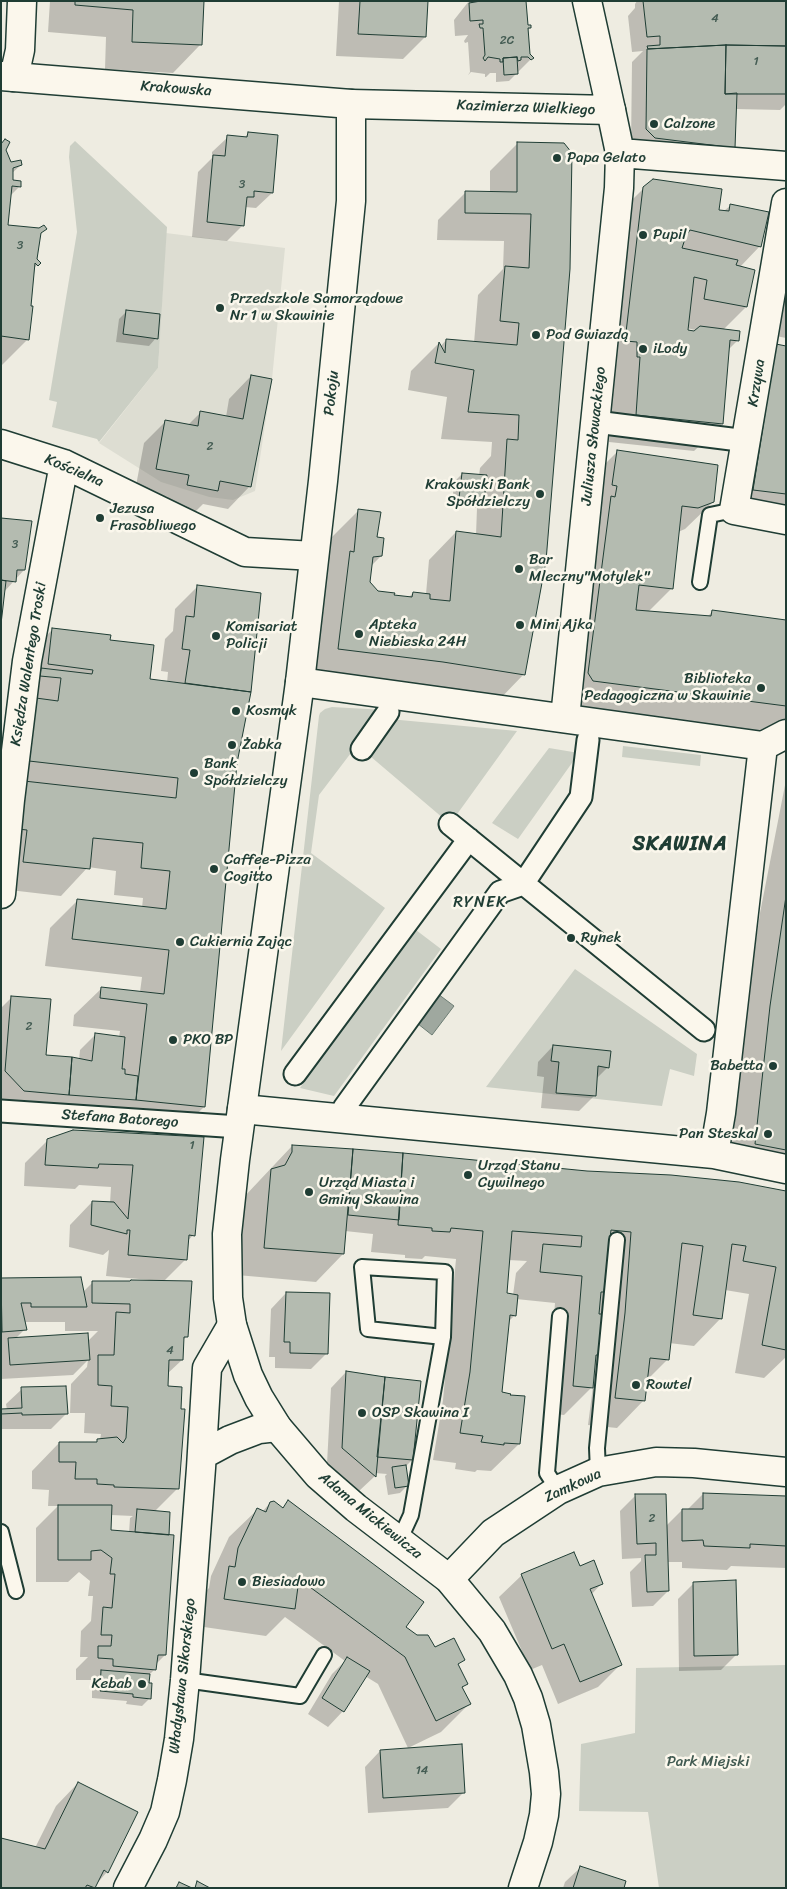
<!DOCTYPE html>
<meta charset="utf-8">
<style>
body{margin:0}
#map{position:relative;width:787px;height:1889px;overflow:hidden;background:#eeece1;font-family:Sriracha,sans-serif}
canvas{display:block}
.frame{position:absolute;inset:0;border:2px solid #1f3d34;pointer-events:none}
</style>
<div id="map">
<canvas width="787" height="1889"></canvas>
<div class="frame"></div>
</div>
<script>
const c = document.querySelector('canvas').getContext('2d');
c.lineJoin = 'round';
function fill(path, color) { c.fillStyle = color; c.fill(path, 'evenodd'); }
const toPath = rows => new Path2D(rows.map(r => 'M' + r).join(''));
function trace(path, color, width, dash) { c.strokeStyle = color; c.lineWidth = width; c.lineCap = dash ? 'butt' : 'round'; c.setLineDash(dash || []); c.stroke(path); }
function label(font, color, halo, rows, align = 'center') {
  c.font = font + ' Sriracha,sans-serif'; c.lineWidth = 5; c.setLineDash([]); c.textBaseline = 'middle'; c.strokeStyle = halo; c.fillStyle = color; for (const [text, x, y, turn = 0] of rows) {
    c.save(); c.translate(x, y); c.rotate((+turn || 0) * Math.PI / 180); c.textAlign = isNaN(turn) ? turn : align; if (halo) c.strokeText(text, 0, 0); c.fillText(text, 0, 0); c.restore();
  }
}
fill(toPath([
 [166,233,285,248,272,379,255,491,233,500,209,497,161,482,99,443,158,368]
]), '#ddddd2');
fill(toPath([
 [75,141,167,227,158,368,99,442,97,439,52,427,57,402,49,400,77,232,69,157,70,146],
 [332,707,385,710,388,720,400,720,517,731,450,824,357,745,319,795,311,853,385,908,281,1051,319,716,320,713,325,709],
 [623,746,701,755,700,766,622,757],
 [549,748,579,753,518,839,492,823],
 [412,927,441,949,334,1096,300,1088],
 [575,969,697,1054,694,1076,670,1069,662,1106,486,1087],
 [786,1665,786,1888,659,1888,648,1812,579,1811,581,1744,635,1733,636,1668]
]), '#cbcfc4');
const water = toPath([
 [430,988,454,1006,432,1035,408,1016,430,988]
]);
fill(water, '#9fa89f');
trace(water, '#6c7d74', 1);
fill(toPath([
 [50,1,203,1,200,45,173,73,105,69,106,37,48,32],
 [339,1,427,1,425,37,403,59,336,56],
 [469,1,525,1,526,26,530,28,527,31,529,55,532,58,509,81,496,82,496,73,490,73,486,77,485,77,485,74,471,72,468,75,470,72,468,42,465,43,464,41,468,35,455,36,454,20],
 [637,1,786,1,786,104,780,110,736,109,734,147,719,163,631,145,632,62,643,51,632,52,628,16,635,8,635,4],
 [248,134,272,193,256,208,245,207,243,225,227,241,192,237,198,172,212,158,212,152,228,137,244,138],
 [518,143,563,144,524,674,497,702,311,677,323,580,327,576,331,538,359,510,376,539,381,556,371,566,369,582,377,592,393,596,408,598,413,593,426,594,429,560,456,532,476,535,477,508,452,506,454,482,462,474,479,476,480,468,491,456,492,442,441,439,447,397,408,390,411,371,438,344,440,347,446,340,474,343,478,295,503,269,504,241,437,240,438,220,466,192,490,193,490,171],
 [1,144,10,163,21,165,11,174,12,181,19,187,10,196,7,226,46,229,39,235,36,259,39,263,33,269,28,339,1,366],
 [644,188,718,211,724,211,731,205,760,246,740,267,746,307,723,330,738,340,728,350,722,424,694,451,609,442,613,384,610,384,616,216],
 [687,328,699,331,699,332,686,332],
 [786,291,786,338,771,335,778,299],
 [127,311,156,338,149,346,116,342,119,319],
 [776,346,786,347,786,517,732,512,754,368],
 [251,376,250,486,228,509,203,504,195,512,166,507,168,497,135,491,144,443,166,421,188,425,201,412,226,417,229,399],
 [617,452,713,502,685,529,678,532,672,588,648,612,707,617,712,612,786,622,786,726,776,736,566,708,590,479],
 [1,519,24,570,3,593,1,604],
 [198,586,260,594,250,692,236,762,204,1107,176,1134,109,1128,8,1106,1,1099,1,1008,12,997,45,1056,79,1060,80,1050,96,1034,119,1037,120,1031,73,1026,74,1015,102,988,140,992,142,977,45,966,50,928,77,901,142,908,143,898,114,895,116,871,88,867,61,896,1,889,25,657,53,629,109,641,149,680,167,683,168,672,161,671,165,639,173,631,175,609],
 [786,780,786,1182,728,1171,742,1035,760,913],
 [553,1046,608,1067,596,1079,594,1096,579,1111,541,1108,544,1077,537,1076,538,1062],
 [203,1138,193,1235,187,1242,186,1259,163,1282,187,1336,182,1341,182,1360,167,1374,167,1387,178,1488,154,1512,165,1655,156,1664,155,1669,148,1676,150,1698,142,1706,126,1704,127,1701,92,1698,92,1680,76,1680,76,1669,88,1657,80,1657,81,1631,91,1621,93,1596,88,1596,90,1581,79,1572,68,1582,36,1582,36,1528,58,1506,48,1506,49,1490,32,1489,32,1471,59,1443,94,1444,100,1440,101,1434,84,1433,85,1413,70,1413,71,1384,87,1367,88,1360,73,1375,1,1379,1,1280,83,1292,93,1282,150,1282,150,1280,106,1276,109,1250,103,1255,69,1247,70,1225,92,1202,110,1203,111,1187,79,1185,75,1189,24,1186,25,1163,48,1140],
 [24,1322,65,1322,65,1331,98,1331,87,1342,16,1338,25,1329],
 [111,1515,133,1516,130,1518,129,1533,110,1531],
 [292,1146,403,1154,786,1193,786,1357,764,1378,735,1373,749,1294,725,1290,721,1318,694,1346,669,1343,667,1360,646,1381,644,1400,617,1428,588,1425,593,1386,564,1415,546,1413,555,1303,516,1299,515,1315,508,1322,500,1393,519,1444,491,1471,477,1470,475,1472,455,1469,456,1463,433,1460,443,1400,456,1259,425,1256,422,1259,405,1258,405,1255,371,1252,373,1234,345,1231,343,1254,316,1282,237,1275,243,1198],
 [508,1260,527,1261,516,1273,513,1295,505,1294],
 [286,1293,327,1353,311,1369,275,1368,275,1357,269,1357,271,1309],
 [346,1372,412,1460,405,1467,408,1485,400,1493,388,1495,385,1476,387,1474,375,1473,375,1476,359,1491,327,1464,331,1388],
 [22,1389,67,1413,51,1429,1,1429,1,1410,7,1410,6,1404],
 [703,1494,786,1498,786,1568,731,1566,727,1570,682,1568,682,1562,667,1562,668,1591,653,1606,632,1607,630,1572,641,1561,641,1558,622,1559,620,1511,636,1495,666,1526,682,1510,687,1510],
 [288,1502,404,1627,434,1649,463,1660,457,1665,466,1684,461,1689,469,1704,441,1732,408,1748,378,1684,365,1676,343,1711,328,1727,308,1714,332,1674,345,1661,285,1617,266,1636,197,1626,202,1595,209,1588,211,1576,229,1537,257,1510,262,1512,270,1503,282,1509],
 [579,1568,602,1583,591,1595,620,1665,598,1687,558,1704,542,1665,530,1670,499,1597,522,1575],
 [694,1583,737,1654,721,1670,679,1671,678,1599],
 [380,1751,464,1792,448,1808,368,1813,365,1767],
 [78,1783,107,1872,93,1888,1,1888,35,1848,56,1806],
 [581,1867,623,1888,563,1888,565,1882]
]), '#0003');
const building = toPath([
 [75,1,204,1,202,45,132,42,133,10,75,5,75,1],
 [360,1,428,1,426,37,358,34,360,1],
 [481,1,526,1,528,25,531,25,531,28,528,28,530,54,534,58,531,60,528,57,521,57,521,60,518,61,517,57,503,58,503,62,500,62,500,59,488,57,485,61,483,58,485,55,483,28,480,28,479,24,483,24,483,20,470,21,469,3,481,1],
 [643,1,786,1,786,46,726,45,648,49,647,46,660,45,660,36,647,37,643,1],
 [726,45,725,94,737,93,735,148,655,138,646,129,647,49,726,45],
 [726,45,786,46,786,94,725,94,726,45],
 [517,57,518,74,504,75,503,58,517,57],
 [248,132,278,135,273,193,254,191,254,197,247,197,244,226,207,222,213,155,225,156,227,135,247,137,248,132],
 [5,139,10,142,6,150,11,162,21,160,22,165,13,168,13,180,21,181,21,187,12,186,8,225,39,228,44,225,47,229,41,233,37,259,41,263,38,266,35,263,31,306,33,306,29,340,1,336,1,144,5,139],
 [517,142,564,143,572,153,570,269,546,561,525,675,443,662,338,649,350,551,354,552,358,509,381,512,377,537,384,538,382,556,373,557,370,582,378,591,395,593,394,595,412,597,413,592,430,594,430,599,450,601,456,531,501,537,507,439,518,440,519,415,468,412,474,370,435,363,439,342,445,353,446,339,517,345,519,323,500,321,505,266,529,268,531,214,465,213,465,191,517,192,517,142],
 [653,179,722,189,719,210,729,211,730,204,769,212,761,247,690,230,686,236,682,248,738,260,736,265,755,270,747,307,704,299,707,280,694,277,688,330,694,331,700,326,740,331,739,341,730,340,723,424,636,415,640,357,637,357,637,342,625,341,643,187,653,179],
 [126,310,160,314,158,339,123,334,126,310],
 [776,344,786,346,786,494,753,490,776,344],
 [251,375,272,379,251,487,220,481,218,491,187,485,189,475,156,469,165,420,198,426,200,411,243,419,251,375],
 [617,450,718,465,714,502,698,508,682,506,673,589,639,585,636,610,711,616,712,610,786,620,786,706,593,681,588,673,611,496,615,497,617,486,612,485,617,450],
 [462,473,487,475,484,501,459,498,462,473],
 [1,518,32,521,25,570,17,570,16,582,1,580,1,518],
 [1,580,6,581,1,624,1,580],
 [197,585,261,593,251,692,185,683,190,650,182,649,186,616,194,617,197,585],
 [52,628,111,635,110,640,154,645,150,679,251,692,237,763,205,1107,136,1100,147,1004,100,998,101,987,164,994,169,950,72,939,77,899,166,909,170,871,141,868,143,843,93,838,90,869,23,862,27,830,18,829,24,781,176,798,178,778,29,761,36,698,58,701,61,678,40,676,41,668,92,674,93,670,48,664,52,628],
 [786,896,786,1150,755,1144,770,1006,786,896],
 [11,996,51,999,46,1055,72,1057,69,1095,24,1091,5,1071,11,996],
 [95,1033,125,1037,122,1069,125,1069,125,1074,138,1076,136,1100,69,1095,72,1057,92,1061,95,1033],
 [553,1045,611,1051,609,1068,598,1066,596,1096,556,1093,559,1062,551,1061,553,1045],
 [73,1130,204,1137,195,1236,189,1235,187,1260,128,1255,130,1230,127,1230,127,1234,91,1225,92,1201,114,1202,128,1219,133,1165,99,1164,98,1168,45,1165,47,1139,73,1130],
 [292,1145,353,1149,344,1254,264,1248,271,1169,285,1165,292,1152,292,1145],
 [353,1149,403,1153,399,1220,348,1215,353,1149],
 [403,1153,587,1171,671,1175,739,1182,786,1191,786,1350,762,1345,776,1267,743,1261,746,1246,732,1244,722,1319,693,1315,703,1246,682,1243,669,1360,650,1358,645,1401,615,1398,625,1313,631,1232,611,1230,604,1292,601,1292,599,1314,603,1314,600,1355,596,1355,593,1388,573,1386,582,1276,540,1272,543,1244,581,1247,582,1236,512,1231,507,1293,518,1295,516,1316,510,1315,502,1392,511,1394,510,1395,525,1396,520,1444,504,1443,504,1445,481,1442,483,1436,460,1433,470,1372,483,1231,451,1228,450,1232,432,1231,432,1228,398,1225,403,1153],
 [81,1277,87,1307,31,1307,31,1303,21,1303,27,1330,2,1332,1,1278,81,1277],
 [131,1280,192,1281,188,1337,184,1337,183,1360,169,1360,168,1386,182,1387,181,1409,185,1409,179,1489,114,1487,114,1485,97,1484,97,1479,75,1479,76,1462,59,1462,59,1442,97,1442,97,1439,117,1437,123,1443,126,1438,128,1407,111,1406,112,1386,98,1385,98,1355,114,1355,116,1312,130,1313,130,1304,92,1303,92,1281,130,1281,131,1280],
 [286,1292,330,1293,328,1354,290,1353,290,1342,284,1342,286,1292],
 [88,1333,90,1360,10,1365,8,1338,88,1333],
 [346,1371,385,1377,376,1477,342,1448,346,1371],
 [385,1377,421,1381,413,1460,377,1457,385,1377],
 [66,1386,68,1414,22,1415,22,1413,1,1414,1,1409,22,1408,21,1387,66,1386],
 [406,1465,409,1486,395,1488,392,1467,406,1465],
 [703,1493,786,1496,786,1546,750,1544,750,1548,704,1546,703,1540,682,1541,682,1509,703,1509,703,1493],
 [635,1494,666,1494,669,1591,647,1592,645,1555,656,1555,656,1543,637,1544,635,1494],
 [288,1500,424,1602,406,1627,417,1635,428,1635,435,1647,454,1638,465,1660,458,1664,468,1684,462,1687,471,1704,436,1721,405,1657,299,1579,295,1609,224,1599,229,1566,235,1567,238,1548,257,1508,266,1512,270,1502,274,1501,283,1508,288,1500],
 [58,1505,112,1505,111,1530,174,1535,166,1655,158,1655,156,1670,113,1666,113,1659,98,1658,98,1646,111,1646,112,1635,101,1635,103,1607,112,1608,115,1574,110,1574,112,1558,101,1550,91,1551,91,1560,58,1560,58,1505],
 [137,1509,170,1512,169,1535,135,1532,137,1509],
 [574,1552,580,1566,594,1560,603,1584,590,1589,622,1665,580,1682,564,1644,552,1649,521,1574,574,1552],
 [736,1580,738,1655,694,1656,693,1582,736,1580],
 [347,1657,370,1671,344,1712,322,1698,347,1657],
 [101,1670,150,1674,149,1683,152,1683,151,1699,133,1697,133,1694,100,1691,101,1670],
 [462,1744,465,1793,383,1798,380,1750,462,1744],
 [78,1782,138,1812,108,1873,104,1870,95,1888,87,1885,85,1888,1,1888,1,1838,45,1849,78,1782],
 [580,1866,626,1881,624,1888,573,1888,580,1866],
 [197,1881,210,1888,195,1888,197,1881],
 [179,1882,192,1888,176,1888,179,1882]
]);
fill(building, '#b4bbb0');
trace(building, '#1f3d34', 1);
const service = toPath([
 [700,582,710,515,734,510],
 [598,1472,597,1448,617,1240],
 [558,1490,547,1473,560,1316],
 [1,1532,16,1591],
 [399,1541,411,1515,443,1337,368,1329,362,1267,445,1272,443,1337],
 [185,1680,300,1696,324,1655]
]);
const pedestrian = toPath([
 [596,422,747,441],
 [362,749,388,712],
 [450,824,704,1030],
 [295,1074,469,839],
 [344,1108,500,892,523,884,581,797,588,740],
 [1,1111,239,1127]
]);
const minor = toPath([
 [14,77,20,50,22,1],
 [620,153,786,166],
 [786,203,734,510,786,520],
 [1,444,64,464,245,552,314,556],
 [300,682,763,746],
 [565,718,619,188,620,153,611,110],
 [763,746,786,734],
 [1,894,10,800,27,661,64,464],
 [242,1109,714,1154,786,1169],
 [714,1154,721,1113,763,746],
 [202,1455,230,1440,259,1429,277,1427],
 [449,1579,493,1533,558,1490,598,1472,656,1462,694,1463,786,1472],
 [128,1888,153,1840,165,1812,172,1780,179,1739,185,1680,201,1468,207,1368,232,1325]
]);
const tertiary = toPath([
 [351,104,611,110,587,1]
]);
const secondary = toPath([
 [1,76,351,104,351,201,323,481,300,682,235,1160,227,1234,228,1298,232,1325,248,1375,259,1398,277,1427,318,1475,356,1508,449,1579,492,1631,518,1675,528,1698,536,1725,544,1772,546,1794,544,1815,538,1842,523,1888]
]);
trace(service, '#1f3d34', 18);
trace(pedestrian, '#1f3d34', 25);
trace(minor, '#1f3d34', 31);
trace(tertiary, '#1f3d34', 31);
trace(secondary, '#1f3d34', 31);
trace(service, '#fbf7ec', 14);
trace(pedestrian, '#fbf7ec', 21);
trace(minor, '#fbf7ec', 28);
trace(tertiary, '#fbf7ec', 28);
trace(secondary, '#fbf7ec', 28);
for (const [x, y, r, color] of [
 [654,124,5,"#1f3d34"],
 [557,158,5,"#1f3d34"],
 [643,235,5,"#1f3d34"],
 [220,308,5,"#1f3d34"],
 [536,335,5,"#1f3d34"],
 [643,349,5,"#1f3d34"],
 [540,494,5,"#1f3d34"],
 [100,518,5,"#1f3d34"],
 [519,569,5,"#1f3d34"],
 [520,625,5,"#1f3d34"],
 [359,634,5,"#1f3d34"],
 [216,636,5,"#1f3d34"],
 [761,688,5,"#1f3d34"],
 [236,711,5,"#1f3d34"],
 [232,745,5,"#1f3d34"],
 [194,773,5,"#1f3d34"],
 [214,869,5,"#1f3d34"],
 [571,938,5,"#1f3d34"],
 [180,942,5,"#1f3d34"],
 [173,1040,5,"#1f3d34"],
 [773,1066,5,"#1f3d34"],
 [768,1134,5,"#1f3d34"],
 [468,1175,5,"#1f3d34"],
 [309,1192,5,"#1f3d34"],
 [636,1385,5,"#1f3d34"],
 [362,1413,5,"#1f3d34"],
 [242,1582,5,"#1f3d34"],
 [142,1684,5,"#1f3d34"]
]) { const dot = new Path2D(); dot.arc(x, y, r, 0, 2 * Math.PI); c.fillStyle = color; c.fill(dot); trace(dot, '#fbf7ec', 2); }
label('12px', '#445c53', null, [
 ["4",715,19],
 ["2C",507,41],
 ["1",756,62],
 ["3",242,185],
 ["3",20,246],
 ["2",210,447],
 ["3",15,545],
 ["2",29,1027],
 ["1",192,1146],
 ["4",170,1351],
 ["2",652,1519],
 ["14",422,1771]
]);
label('15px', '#1f3d34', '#fbf7ec', [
 ["Krakowska",176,89,4],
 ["Kazimierza Wielkiego",526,108,2],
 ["Krzywa",757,383,-81],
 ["Pokoju",332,393,-84],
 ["Juliusza Słowackiego",594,436,-84],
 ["Kościelna",74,471,23],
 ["Księdza Walentego Troski",29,664,-81],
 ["Stefana Batorego",120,1119,4],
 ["Zamkowa",573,1486,-25],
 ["Adama Mickiewicza",370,1516,39],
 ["Władysława Sikorskiego",183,1676,-84]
]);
label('15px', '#1f3d34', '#fbf7ec', [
 ["Calzone",664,124],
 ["Papa Gelato",567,158],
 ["Pupil",653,235],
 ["Przedszkole Samorządowe",230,299],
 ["Nr 1 w Skawinie",230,316],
 ["Pod Gwiazdą",546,335],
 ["iLody",653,349],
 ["Krakowski Bank",530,485,"right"],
 ["Spółdzielczy",530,502,"right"],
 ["Jezusa",110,509],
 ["Frasobliwego",110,526],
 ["Bar",529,560],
 ["Mleczny\"Motylek\"",529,577],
 ["Apteka",369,625],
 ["Niebieska 24H",369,642],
 ["Mini Ajka",530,625],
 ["Komisariat",226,627],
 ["Policji",226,644],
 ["Biblioteka",751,679,"right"],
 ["Pedagogiczna w Skawinie",751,696,"right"],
 ["Kosmyk",246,711],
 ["Żabka",242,745],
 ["Bank",204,764],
 ["Spółdzielczy",204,781],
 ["Caffee-Pizza",224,860],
 ["Cogitto",224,877],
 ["Rynek",581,938],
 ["Cukiernia Zając",190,942],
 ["PKO BP",183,1040],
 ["Babetta",763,1066,"right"],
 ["Pan Steskal",758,1134,"right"],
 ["Urząd Stanu",478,1166],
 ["Cywilnego",478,1183],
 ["Urząd Miasta i",319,1183],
 ["Gminy Skawina",319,1200],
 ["Rowtel",646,1385],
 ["OSP Skawina I",372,1413],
 ["Biesiadowo",252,1582],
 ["Kebab",132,1684,"right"]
], 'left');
label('15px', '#415a51', '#fbf7ec', [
 ["Park Miejski",708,1762]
]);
c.letterSpacing = '1px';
label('16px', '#1f3d34', '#fbf7ec', [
 ["RYNEK",480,903]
]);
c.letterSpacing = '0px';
c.letterSpacing = '1px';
label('bold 20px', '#1f3d34', '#fbf7ec', [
 ["SKAWINA",680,845]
]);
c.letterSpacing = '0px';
</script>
